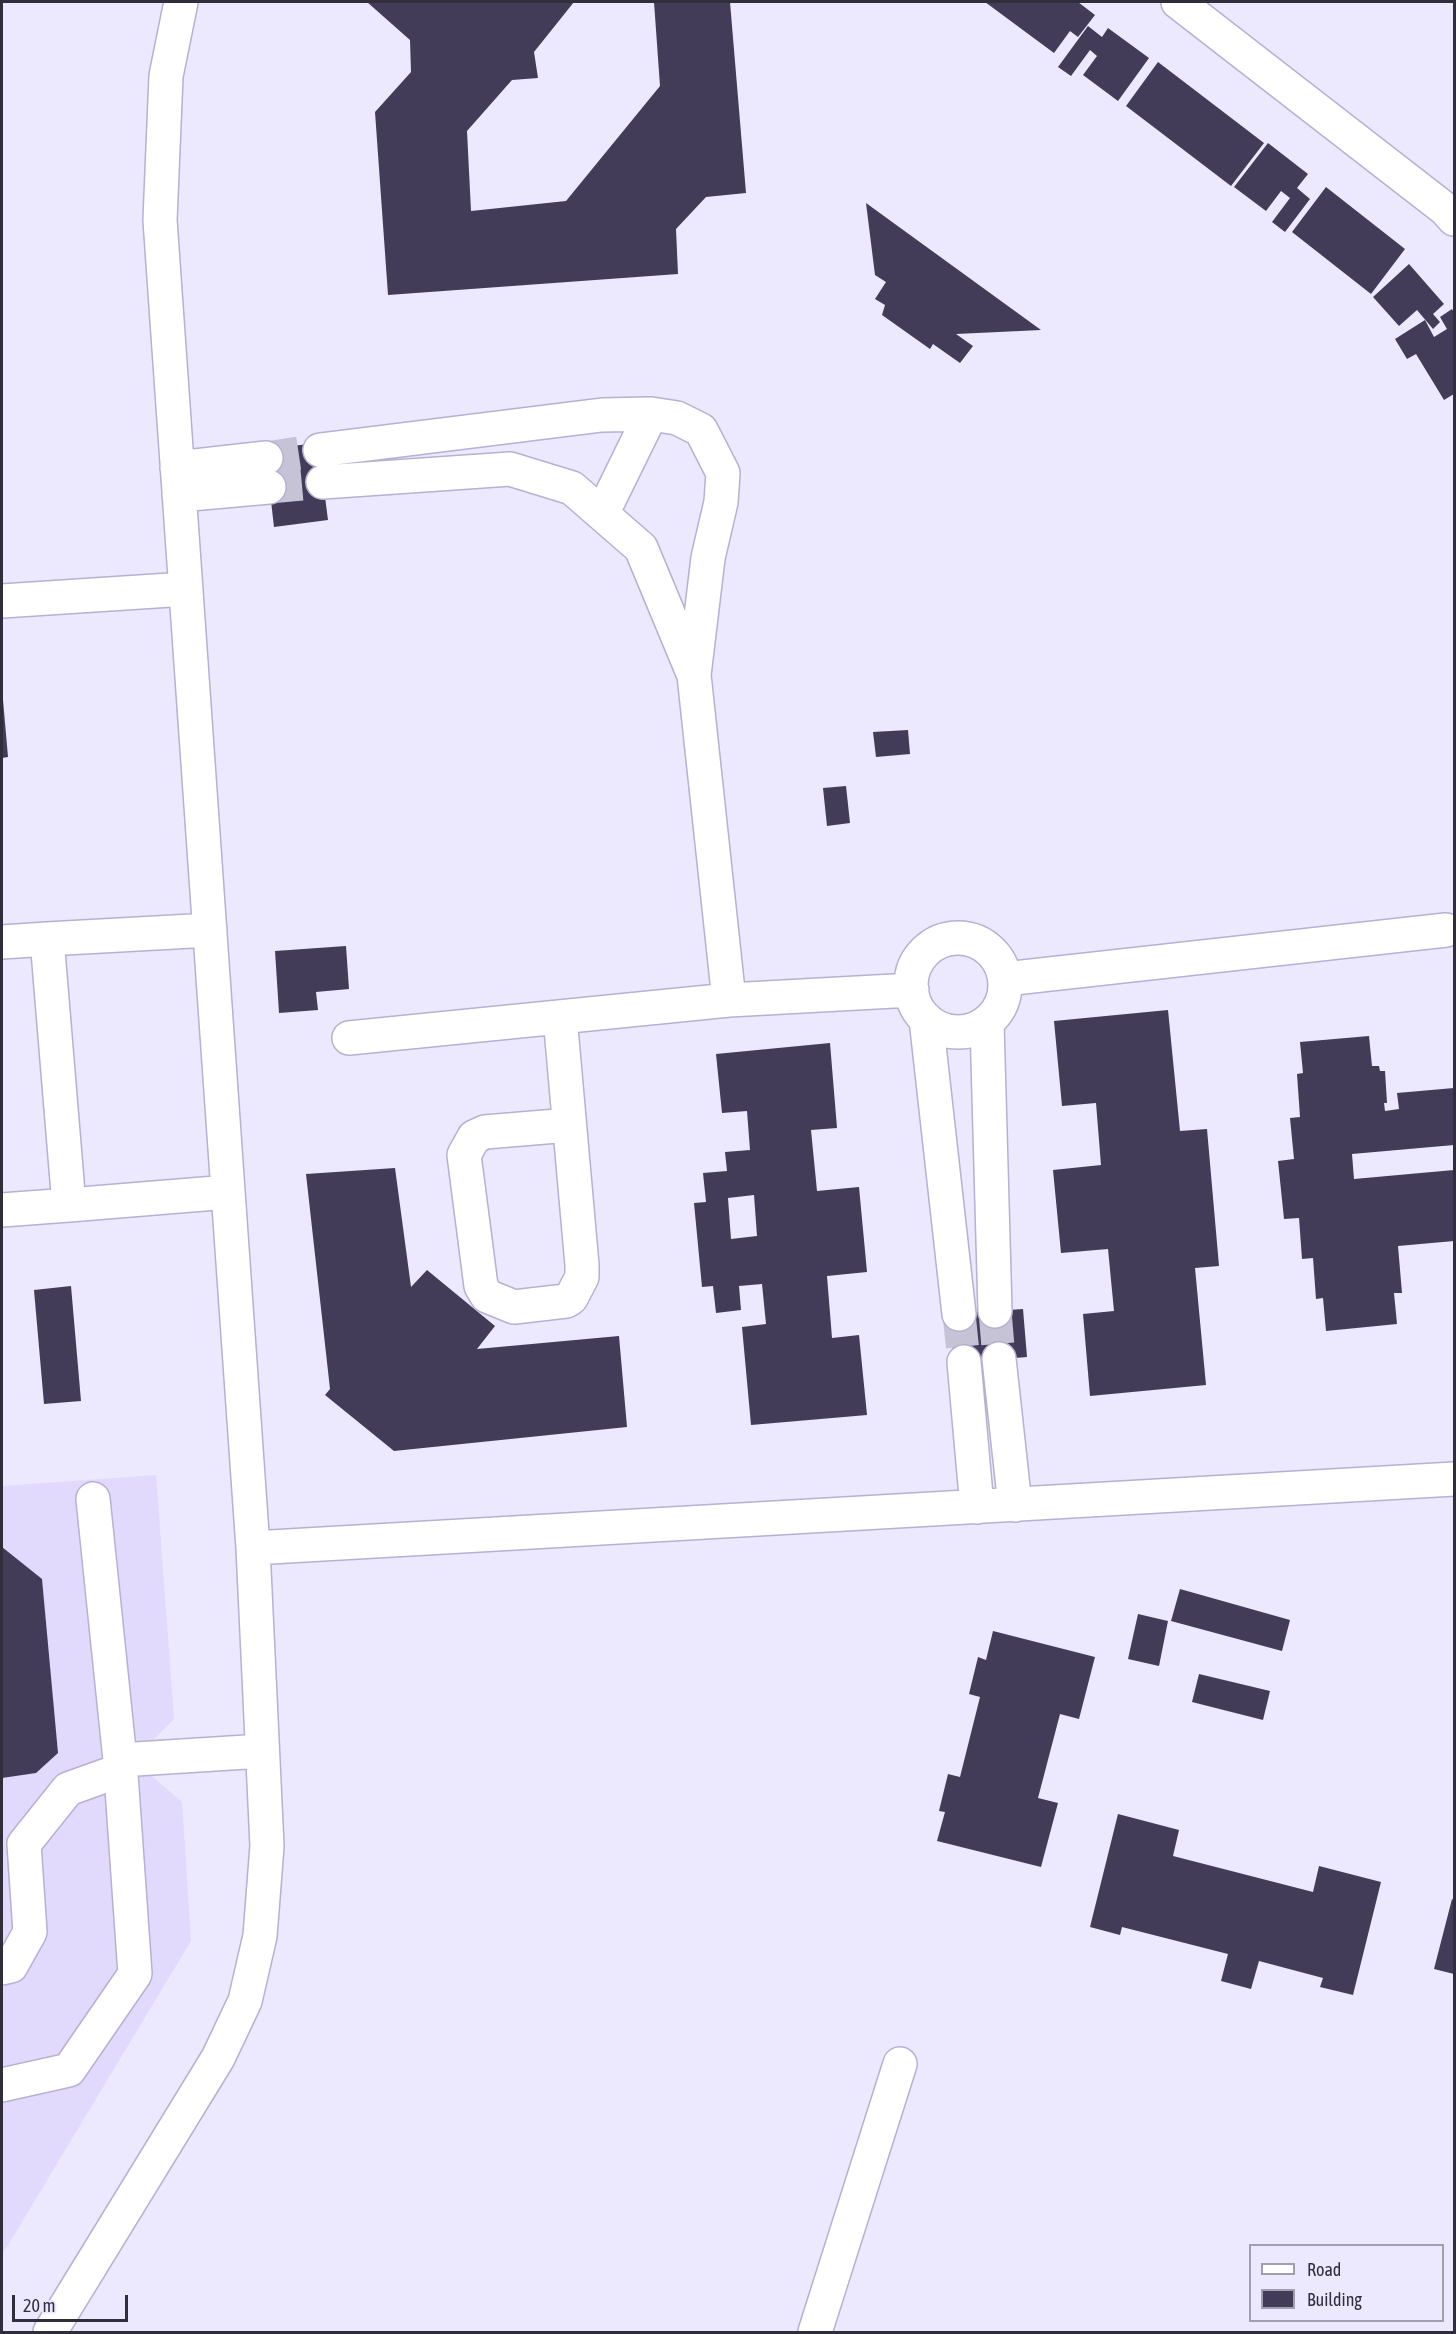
<!DOCTYPE html>
<style>
body{margin:0}
#map{position:relative;width:1456px;height:2334px;overflow:hidden;background:#ece8fe;font-family:"Asap Condensed",sans-serif}
canvas{display:block}
.frame{position:absolute;inset:0;border:3px solid #312e3c;pointer-events:none}
.legend{position:absolute;left:1249px;top:2244px;width:195px;height:78px;box-sizing:border-box;background:#ece8fe;border:2px solid #a19eb0;margin:0;padding:8px 10px;list-style:none;font-size:18px;color:#312e3c}
.legend li{display:flex;align-items:center;gap:12px;height:30px}
.legend b{width:30px;border:2px solid #a19eb0}
.scale{position:absolute;left:12px;top:2295px;width:116px;height:27px;box-sizing:border-box;border:3px solid #312e3c;border-top:0;padding-left:8px;font-size:18px;line-height:21px;white-space:nowrap;color:#312e3c;-webkit-text-stroke:4px #ece8fe;paint-order:stroke}
</style>
<div id="map">
<canvas width="1456" height="2334"></canvas>
<div class="frame"></div>
<ul class="legend">
<li><b style="height:8px;background:#fff"></b>Road</li>
<li><b style="height:16px;background:#423c58"></b>Building</li>
</ul>
<div class="scale">20 m</div>
</div>
<script>
const c = document.querySelector('canvas').getContext('2d');
c.lineJoin = 'round';
function fill(path, color) { c.fillStyle = color; c.fill(path, 'evenodd'); }
const toPath = rows => new Path2D(rows.map(r => 'M' + r).join(''));
function trace(path, color, width, dash) { c.strokeStyle = color; c.lineWidth = width; c.lineCap = dash ? 'butt' : 'round'; c.setLineDash(dash || []); c.stroke(path); }
fill(toPath([
 [156,1475,174,1719,148,1745,153,1777,182,1802,191,1941,2,2255,2,1486]
]), '#e1dafc');
fill(toPath([
 [367,2,574,2,534,52,538,78,512,80,467,131,471,211,566,201,660,86,654,2,730,2,746,193,706,197,676,229,678,274,388,295,375,112,411,72,410,40],
 [985,2,1078,2,1095,15,1078,37,1070,31,1054,53],
 [1088,26,1102,37,1108,28,1149,58,1118,101,1083,75,1097,56,1090,50,1071,76,1058,67],
 [1158,62,1264,143,1231,186,1126,106],
 [1268,143,1308,174,1297,188,1310,199,1285,232,1272,222,1290,198,1281,191,1266,211,1234,187],
 [1326,187,1405,249,1371,294,1292,232],
 [866,203,1041,330,956,334,973,346,960,363,933,344,930,349,882,315,885,305,875,299,886,282,875,275],
 [1409,264,1444,304,1433,314,1440,322,1433,329,1417,310,1399,326,1373,297],
 [1452,309,1454,313,1454,394,1444,400,1416,354,1407,359,1395,339,1425,320,1434,337,1447,329,1440,317],
 [318,443,328,520,274,527,265,449],
 [2,700,3,700,8,757,2,758],
 [908,730,910,754,876,757,873,732],
 [846,786,850,823,827,826,823,788],
 [346,946,349,989,316,992,318,1010,279,1013,275,951],
 [1168,1010,1180,1131,1207,1129,1219,1266,1195,1268,1206,1385,1090,1396,1083,1314,1114,1311,1108,1249,1061,1253,1053,1170,1101,1165,1096,1103,1062,1106,1054,1021],
 [1369,1036,1372,1066,1379,1066,1380,1071,1385,1071,1387,1103,1384,1103,1385,1111,1399,1109,1397,1093,1454,1088,1454,1145,1352,1154,1354,1179,1454,1170,1454,1241,1398,1246,1402,1293,1394,1293,1397,1324,1326,1331,1323,1298,1316,1299,1313,1258,1302,1259,1299,1218,1284,1219,1278,1161,1294,1159,1290,1118,1300,1117,1297,1074,1303,1073,1300,1042],
 [830,1043,837,1128,811,1130,817,1191,859,1187,867,1272,827,1276,832,1338,859,1335,867,1415,751,1425,742,1327,766,1324,762,1284,739,1286,741,1310,716,1313,713,1286,702,1287,694,1203,706,1202,703,1173,727,1171,725,1152,750,1150,747,1111,722,1113,716,1054],
 [754,1195,757,1236,731,1239,728,1198],
 [395,1168,411,1287,427,1270,495,1326,477,1349,619,1336,627,1427,394,1451,325,1395,330,1389,306,1174],
 [71,1286,81,1401,44,1404,34,1290],
 [1023,1309,1027,1357,954,1363,950,1314],
 [2,1547,42,1579,58,1753,36,1773,2,1778],
 [1180,1589,1290,1620,1282,1651,1171,1621],
 [1138,1614,1168,1621,1159,1666,1128,1659],
 [993,1631,1095,1657,1079,1719,1060,1714,1038,1798,1058,1803,1041,1867,937,1841,945,1812,939,1811,948,1774,960,1777,980,1697,969,1694,978,1657,986,1660],
 [1199,1674,1270,1691,1263,1720,1192,1702],
 [1118,1814,1179,1830,1173,1856,1313,1892,1319,1866,1381,1882,1353,1995,1320,1987,1323,1978,1259,1961,1251,1989,1221,1981,1228,1954,1122,1927,1120,1935,1090,1927],
 [1452,1899,1454,1900,1454,1974,1434,1969]
]), '#423c58');
trace(toPath([
 [266,458,320,450],
 [269,487,323,482],
 [995,1311,999,1359],
 [959,1314,964,1362]
]), '#c7c3d7', 33, [33, 16]);
const minor = toPath([
 [1178,2,1445,209,1454,219],
 [320,450,602,415,651,414,677,418,701,430,723,473,721,502,708,558,694,675,729,1000,349,1038],
 [177,468,266,458],
 [323,482,510,469,572,488,641,548,693,673],
 [179,495,269,487],
 [602,514,651,414],
 [2,601,186,589],
 [210,930,47,939,69,1205,228,1192],
 '911 985a47 47 0 1 1 94 0a47 47 0 1 1-94 0Z',
 [2,942,47,939],
 [1005,979,1446,930],
 [729,1000,912,990],
 [560,1017,582,1265,582,1277,571,1298,566,1301,514,1307,487,1296,481,1286,464,1155,474,1137,485,1132,569,1125],
 [926,1019,959,1314],
 [987,1023,995,1311],
 [2,1210,69,1205],
 [999,1359,1015,1505],
 [964,1362,977,1507],
 [253,1548,1454,1479],
 [120,1760,262,1751],
 [2,1968,11,1966,30,1932,24,1844,68,1789,121,1770],
 [2,2085,69,2070,135,1974,120,1760,93,1499],
 [50,2332,218,2058,245,2001,260,1936,267,1846,253,1548,160,220,166,76,181,2],
 [815,2332,900,2064]
]);
trace(minor, '#b7b0d2', 36);
trace(minor, '#fff', 33);
</script>
